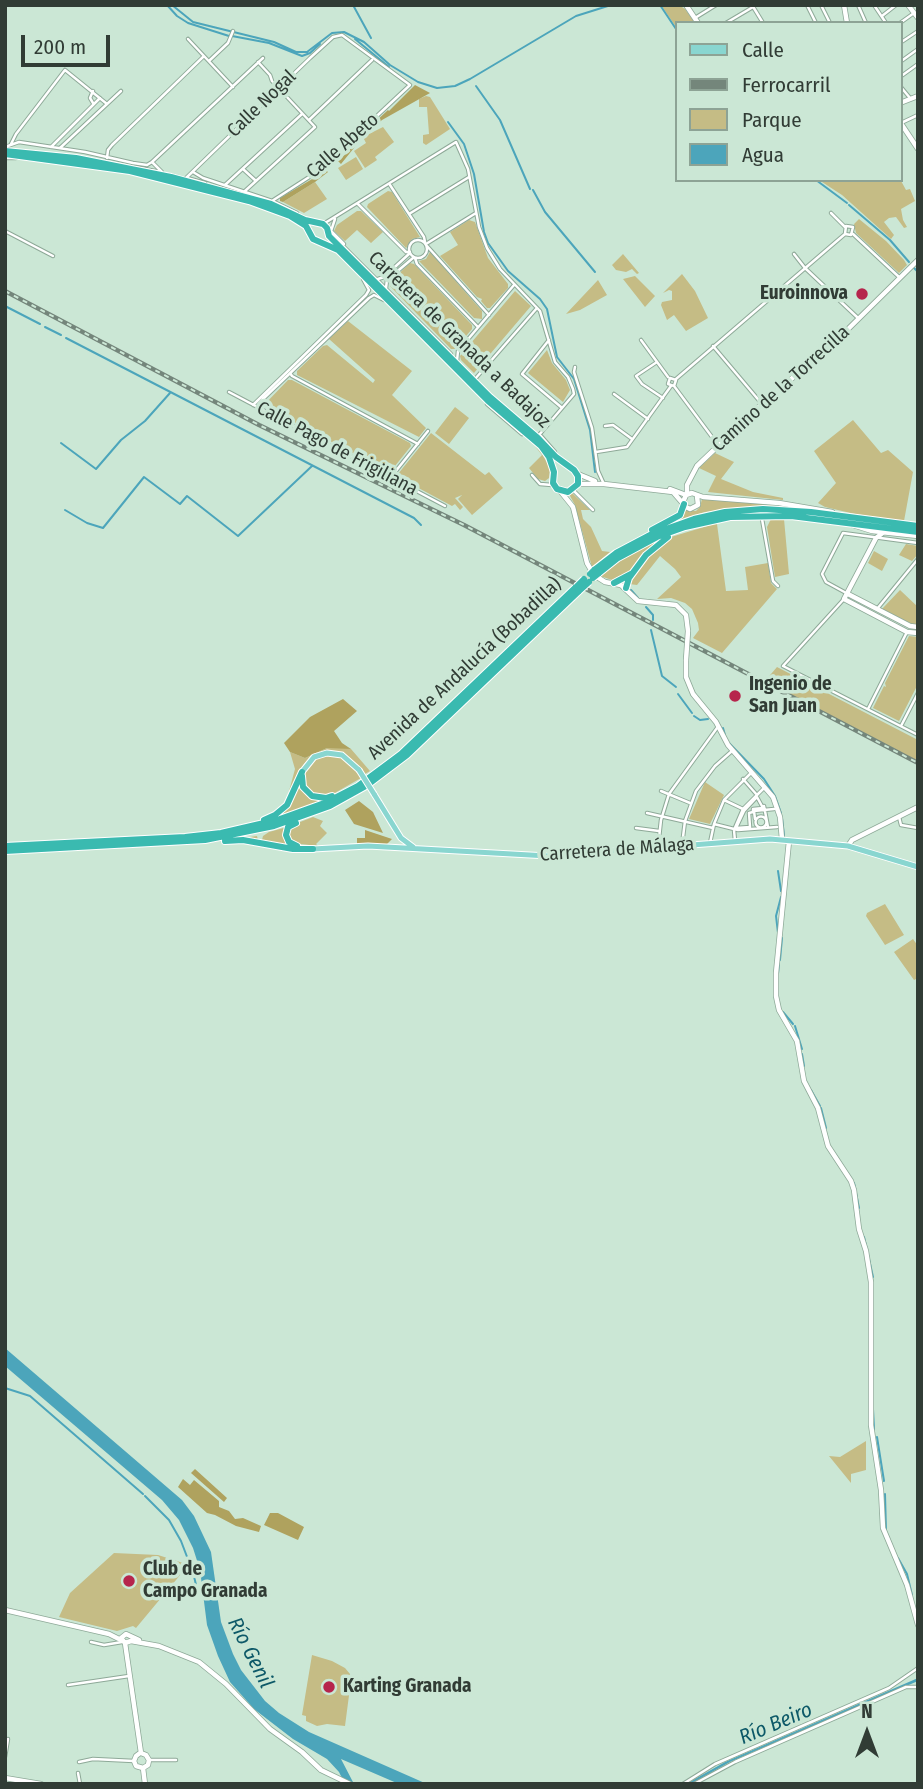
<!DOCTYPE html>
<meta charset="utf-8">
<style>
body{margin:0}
#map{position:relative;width:923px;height:1789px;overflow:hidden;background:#cbe7d5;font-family:"Fira Sans Condensed",sans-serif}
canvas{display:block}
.frame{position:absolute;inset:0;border:7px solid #313c35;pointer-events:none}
.legend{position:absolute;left:675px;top:21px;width:228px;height:161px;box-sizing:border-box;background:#cbe7d5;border:2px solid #8da395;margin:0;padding:9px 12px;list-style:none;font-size:21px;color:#313c35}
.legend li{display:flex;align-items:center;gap:14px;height:35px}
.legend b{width:35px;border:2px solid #8da395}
.north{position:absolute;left:832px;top:1698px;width:70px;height:70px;-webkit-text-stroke:5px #cbe7d5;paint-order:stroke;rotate:0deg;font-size:19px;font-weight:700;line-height:28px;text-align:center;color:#313c35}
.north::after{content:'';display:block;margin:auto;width:24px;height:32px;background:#313c35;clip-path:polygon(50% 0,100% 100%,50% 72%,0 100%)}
.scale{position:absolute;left:21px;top:35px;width:89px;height:32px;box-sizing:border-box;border:4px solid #313c35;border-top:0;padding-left:9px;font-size:21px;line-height:24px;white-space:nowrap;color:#313c35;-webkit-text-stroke:5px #cbe7d5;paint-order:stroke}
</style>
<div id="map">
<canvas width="923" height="1789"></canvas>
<div class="frame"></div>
<ul class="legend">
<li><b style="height:9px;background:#89d6d0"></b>Calle</li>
<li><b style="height:9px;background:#74867b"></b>Ferrocarril</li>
<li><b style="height:19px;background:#c5bc85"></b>Parque</li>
<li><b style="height:19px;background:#4ca5bb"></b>Agua</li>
</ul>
<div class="north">N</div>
<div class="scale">200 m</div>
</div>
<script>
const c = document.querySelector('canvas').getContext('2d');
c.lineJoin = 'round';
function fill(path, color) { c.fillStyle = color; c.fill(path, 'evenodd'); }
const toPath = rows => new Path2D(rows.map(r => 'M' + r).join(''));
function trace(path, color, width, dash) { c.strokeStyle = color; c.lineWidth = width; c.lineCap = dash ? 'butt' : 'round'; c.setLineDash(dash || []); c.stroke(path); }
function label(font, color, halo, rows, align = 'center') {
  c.font = font + ' "Fira Sans Condensed",sans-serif'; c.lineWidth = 7; c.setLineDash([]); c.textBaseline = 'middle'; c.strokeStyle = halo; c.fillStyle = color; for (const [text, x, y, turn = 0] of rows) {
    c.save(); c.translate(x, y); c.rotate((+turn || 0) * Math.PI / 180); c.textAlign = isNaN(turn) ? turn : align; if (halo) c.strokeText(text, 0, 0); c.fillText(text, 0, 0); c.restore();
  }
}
fill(toPath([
 [661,5,679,5,685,9,695,23,676,23,676,27],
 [426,96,430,97,450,129,426,145,423,143,423,135,429,134,427,107,419,107,419,99],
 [383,127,394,142,375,157,377,160,365,168,354,151,366,143,363,137],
 [356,157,363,169,346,180,338,168],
 [900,179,906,190,910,189,915,201,901,209,903,220,907,227,904,228,896,217,889,218,884,222,894,235,891,239,842,195,819,180],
 [315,182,327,199,304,213,283,202],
 [388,191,392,192,420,237,412,239,406,248,367,207,368,204],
 [357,211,361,211,383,232,371,243,357,230,345,241,334,231,337,225],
 [859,219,886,241,904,260,907,265,899,273,856,233,854,224],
 [469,220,475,222,488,258,508,284,508,288,490,308,487,308,481,301,482,299,477,297,440,256,458,245,450,232],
 [430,252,482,311,482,319,474,318,419,261,426,259],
 [623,254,639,273,637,274,632,269,626,272,616,270,612,265],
 [410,263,414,264,472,325,472,329,455,349,451,349,390,286,390,282],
 [682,274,695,291,708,318,686,331,674,315,667,320,661,305,662,302,672,300,672,291,669,290,663,293],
 [635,276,655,296,645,307,623,279],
 [598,280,607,295,580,310,566,314],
 [515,291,531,306,474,373,461,360,460,356],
 [348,321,412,371,392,395,426,428,419,437,297,375,297,371,323,346,327,345,373,383,375,380,329,339],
 [547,350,552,363,566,380,570,390,563,402,528,373],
 [288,380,292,380,410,443,411,446,391,471,388,472,263,406],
 [455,407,469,418,449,444,435,433],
 [853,420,881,453,888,450,913,472,904,521,855,514,825,507,818,503,836,483,814,451],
 [431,433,485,475,489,472,503,488,472,515,458,499,462,495,455,498,463,507,460,510,455,504,452,506,398,477,398,474],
 [534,445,542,454,550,468,549,478,545,481,538,479,529,468,542,455],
 [715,453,734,462,721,479,753,492,783,498,783,500,708,492,716,476,699,468],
 [572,493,590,510,581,510,583,519,591,527,602,551,610,552,592,567,575,505,569,494],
 [702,499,764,504,776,506,737,508,705,512,671,522,686,510,696,511,700,507],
 [771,519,784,519,789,574,775,577,767,527],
 [714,524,717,524,726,591,748,590,745,567,768,563,771,583,777,589,722,653,693,638,699,630,698,623,692,609,685,603,671,598,657,599,681,577,675,569,660,556,637,585,629,584,650,556,671,537],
 [655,542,628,573,615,581,600,576,628,555],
 [906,544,918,546,918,554,912,561,899,555],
 [874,551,888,559,882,571,868,563],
 [900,590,918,607,918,624,914,625,882,609],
 [909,636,918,637,918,684,899,721,873,708,884,686,886,687,885,683],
 [777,667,918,740,918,761,765,681],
 [339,747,351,749,370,771,365,774,350,758,337,752,310,758,304,764,288,795,295,769,290,752,305,758,327,748],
 [328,755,343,758,354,768,361,778,333,794,318,797,304,786,304,771,313,760],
 [705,782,724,795,710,824,689,819],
 [299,783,306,795,323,800,276,818],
 [313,817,323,821,320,826,327,833,316,844,318,846,292,843,288,831,295,824],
 [287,827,292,847,243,838,257,836,258,840,262,840,263,836,269,832],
 [885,904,904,935,885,945,866,916,867,913],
 [913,939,918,946,918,978,914,980,894,952],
 [866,1441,866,1470,851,1474,851,1483,829,1456,840,1457],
 [114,1553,158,1555,183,1563,186,1568,136,1628,133,1626,117,1631,59,1617,70,1593],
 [312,1655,332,1661,345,1668,350,1674,351,1680,345,1726,327,1724,317,1726,306,1721,306,1716,302,1715]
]), '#c5bc85');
fill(toPath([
 [415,85,430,93,382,120,362,138,341,164,338,161,348,152,346,149,388,110,389,111],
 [324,169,328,172,315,182,283,202,280,201,280,198,319,175],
 [343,699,357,711,334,731,342,743,351,749,327,748,305,758,290,752,284,743,310,717],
 [359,801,373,812,383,833,354,824,345,810],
 [365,830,392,839,387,844,357,844,357,838,365,838],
 [195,1469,227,1498,224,1502,191,1473],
 [183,1479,190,1485,194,1480,219,1501,219,1507,229,1511,235,1519,243,1518,261,1526,259,1532,236,1526,215,1515,207,1513,178,1487],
 [270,1513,278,1513,304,1527,298,1540,264,1525]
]), '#afa25e');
fill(toPath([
 [5,1348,182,1500,194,1516,211,1552,221,1622,233,1654,241,1670,265,1701,279,1713,309,1732,427,1784,399,1784,341,1759,354,1784,345,1784,339,1772,327,1759,293,1739,254,1709,230,1682,218,1656,207,1625,200,1570,193,1548,179,1520,162,1500,5,1366],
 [918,1678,918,1681,730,1762,691,1784,686,1784,725,1762]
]), '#4ca5bb');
trace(toPath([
 [167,5,177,16,188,23,229,36],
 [172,5,193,22,274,42,296,52,307,52,332,33,344,32,364,42,390,65,418,82,437,88,455,86,470,79,576,16,611,5],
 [353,5,371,38],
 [660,5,676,29],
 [232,36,269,43,302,56,310,53,320,44],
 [355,39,389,67],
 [476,86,500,120,530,189],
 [448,122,464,144,474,174,484,232,488,243,508,271,540,299,547,309,557,357,574,379,590,430,595,472],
 [816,180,847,203],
 [533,190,545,212,595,272],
 [849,205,890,240,909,262],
 [914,268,918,272],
 [5,306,40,324],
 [45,327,61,335],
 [66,338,414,518,421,525],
 [61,443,96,469,121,440,145,421,170,393],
 [65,510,87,523,103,528,144,477,180,504,187,496,238,536,312,466],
 [631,590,638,598],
 [646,607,653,615,653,620],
 [651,630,662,676,676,687],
 [678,694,692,713],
 [694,716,700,720,708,719],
 [723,728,725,735],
 [729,743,764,779,775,796,781,813],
 [782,818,784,835],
 [778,871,781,891],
 [778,933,776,916,781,897],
 [780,960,782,938],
 [778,974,779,962],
 [783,1012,793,1024],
 [795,1026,802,1049],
 [802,1054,804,1066],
 [811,1090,820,1106],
 [821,1108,826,1128],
 [854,1183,859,1208],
 [864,1237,873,1277],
 [5,1388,30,1396,143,1494],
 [873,1409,874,1429],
 [877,1437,884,1481],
 [885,1494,886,1531],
 [145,1496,169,1520,181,1541,189,1562],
 [898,1558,907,1574,912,1595],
 [192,1568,197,1589]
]), '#4ca5bb', 2);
const street = toPath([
 [752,5,763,23],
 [807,5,816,23],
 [821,5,830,23],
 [858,5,866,23],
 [874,5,886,23],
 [882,16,896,5],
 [695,18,716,5],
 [726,23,753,7],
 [900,23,914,13],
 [188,39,233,87],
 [900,43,918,31],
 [209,61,228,43,233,31],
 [900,62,918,49],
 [900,77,918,64],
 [900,86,910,98],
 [93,91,90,98,93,103],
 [309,120,372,60],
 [901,123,918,115],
 [11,144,16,134,65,70,107,104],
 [5,147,19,142,85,152,133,163,147,165,152,162,162,172],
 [51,147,100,98],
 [60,148,121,91],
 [5,158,16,158],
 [107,158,108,150,112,145,204,56],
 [152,162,263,58],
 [133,167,161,172],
 [243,169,256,181],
 [193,172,203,178,272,201,297,213],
 [186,178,310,58,333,37,342,35,410,85,317,172,272,201],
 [187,178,205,183],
 [225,185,302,114],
 [390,185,424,237,425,242],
 [245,191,315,127,272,81,270,75,258,62],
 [358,204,406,252,410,252],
 [831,213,845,227],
 [409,214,469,177],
 [335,219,331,231,344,244],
 [325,223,456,142,468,169,479,227,487,248,500,269,540,311,555,362,568,377,573,389,574,394,539,435],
 [5,231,53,256],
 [853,234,899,277],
 '409 249a9 9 0 1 1 18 0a9 9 0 1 1-18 0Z',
 [426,244,476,213],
 [342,245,451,354],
 [427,246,489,315],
 [794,254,805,268,858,318],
 [415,258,417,264,478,327],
 [378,279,384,277,410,253],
 [386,288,387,280,413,258],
 [549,340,522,374,561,407],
 [641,340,668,377],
 [713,346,762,404],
 [457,361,458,351,514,285],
 [657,362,636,376,642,384,663,398],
 [575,367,574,372,592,428,598,471,603,482],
 [290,373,292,376,418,444],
 [475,379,537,308],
 [676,379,845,234,846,226,853,227,851,235,845,234],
 [674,386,676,380,670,378,668,384,674,386,718,445],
 [229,392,445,506],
 [614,394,648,419],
 [487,404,522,434],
 [253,405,366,295,369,290,363,279],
 [257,407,263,399,369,298,374,295,384,300],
 [605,426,613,425,632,439],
 [541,436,555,452],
 [596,452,627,447,671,386],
 [532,475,540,484,552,485],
 [391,477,428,431],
 [573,490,593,510],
 [762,519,773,581,778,586],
 [848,594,826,582,822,574,843,533,918,543],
 [844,599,783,666,918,735],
 [877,609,918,559],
 [868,709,907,632],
 [901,726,918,693],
 [743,779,757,795],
 [661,791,690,803],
 [757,797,763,808,753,809,753,812,749,813,750,827,736,828,744,811,757,797],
 [724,800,743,809],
 [764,806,768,827],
 [647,813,713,828],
 '755.5 822a5.5 5.5 0 1 1 11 0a5.5 5.5 0 1 1-11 0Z',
 [899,817,901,825,918,828],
 [755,819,754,811,774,809],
 [714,824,738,830,777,827],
 [636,828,659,831],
 [735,841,734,830,743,809,763,789],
 [710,843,714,824,724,800,751,773],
 [682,845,685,821,696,791,715,766,732,751],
 [658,847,661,820,669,794,717,728],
 [91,1642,104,1645,122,1642],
 [68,1685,129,1676],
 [5,1757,8,1739],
 [149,1760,176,1760],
 [79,1762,93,1759,134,1761],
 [78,1773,80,1784],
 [683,1784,715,1764,889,1688,918,1668],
 [694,1784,735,1762,906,1687,918,1687]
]);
const secondary = toPath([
 [686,5,698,23],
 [844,5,847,23],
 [908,5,918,18],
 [900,103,918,96],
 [900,122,918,149],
 [578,474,595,481],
 [578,484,604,484,673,492,686,507,690,509,698,505,697,496],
 [670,489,686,495],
 [561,492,573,507,587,563,594,575,605,582,621,585,638,601,676,605,686,615,688,631],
 [687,494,687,485,697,466,762,404,837,340,918,260],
 [683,502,686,495,692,493,703,497,779,503,832,512],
 [853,525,872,531,918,536],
 [884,532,876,538,844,599,907,632,918,633],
 [848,594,910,626,918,627],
 [686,660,686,677,693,694,716,722,728,745,773,797,780,817,782,839],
 [789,841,776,973,776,996,779,1010,797,1041,804,1081,818,1108,828,1146,851,1181,854,1190,859,1229,866,1251,871,1282,871,1425,881,1490,883,1528,907,1585,918,1625],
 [848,846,852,840,918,807],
 [5,1610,109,1634,121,1640],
 [139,1640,126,1634,121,1638,125,1643,141,1753,146,1755,149,1760,148,1765,143,1768,145,1784],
 [125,1643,131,1641,159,1646,199,1662,226,1684,270,1729,302,1752,321,1770,350,1784],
 [140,1753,136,1756,134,1761,136,1766,143,1768],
 [5,1778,41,1784]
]);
const primary = toPath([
 [302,772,314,757,327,753,342,755,359,770],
 [374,794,401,838,413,847],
 [313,849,368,846,548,856,770,839,848,846,918,867]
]);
const highway = toPath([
 [5,151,76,158,171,177,271,204,305,220,323,224,327,228,329,236,490,397,538,438,556,457,574,470,578,476,578,484,568,492,557,489,553,483,554,472,549,457,541,446,488,401,338,250,313,239,306,226,290,216,249,201,130,171,5,154],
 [652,530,680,515,684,504],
 [594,570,616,553,652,534,694,519,725,512,763,509,811,512,918,526],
 [598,574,618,558,657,537,685,527,730,517,791,516,918,532],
 [614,583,631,574],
 [626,588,629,578,646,555,668,537],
 [302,776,303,787,312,796,326,798,332,796],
 [264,820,275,815,287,805,302,772],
 [296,823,288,827,286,835,289,842,297,846],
 [225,841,243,840,293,849,313,849],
 [5,846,185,837,221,833,277,820,327,802,358,786,401,754,576,587],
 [5,851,205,840,274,826,330,806,366,786,407,755,579,591]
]);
trace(street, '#8ea998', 4.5);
trace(secondary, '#8ea998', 6);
trace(primary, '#fff', 7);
trace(highway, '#fff', 8);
trace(street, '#fff', 2.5);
trace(secondary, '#fff', 4.5);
trace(primary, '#89d6d0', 5);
trace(highway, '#3abab0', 6);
const rail = toPath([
 [5,291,259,425,464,525,918,763]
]);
trace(rail, '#74867b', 4.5);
trace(rail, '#cbe7d5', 2, [5]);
const secondaryBridge = toPath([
 [686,660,688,631]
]);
const primaryBridge = toPath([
 [359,770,374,794]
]);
const highwayBridge = toPath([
 [590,574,594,570],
 [593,578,598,574],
 [576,587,584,579],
 [579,591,589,582]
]);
trace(secondaryBridge, '#8ea998', 6, []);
trace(primaryBridge, '#fff', 7, []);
trace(highwayBridge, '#fff', 8, []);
trace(secondaryBridge, '#fff', 4.5);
trace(primaryBridge, '#89d6d0', 5);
trace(highwayBridge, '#3abab0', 6);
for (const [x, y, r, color] of [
 [862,294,7,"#b6254c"],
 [735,696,7,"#b6254c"],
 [129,1581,7,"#b6254c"],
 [329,1687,7,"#b6254c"]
]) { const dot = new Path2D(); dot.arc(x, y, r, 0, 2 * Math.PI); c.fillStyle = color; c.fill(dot); trace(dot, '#cbe7d5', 2.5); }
label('19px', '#313c35', '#cbe7d5', [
 ["Calle Nogal",262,104,-44],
 ["Calle Abeto",343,146,-41],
 ["Carretera de Granada a Badajoz",459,340,44],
 ["Camino de la Torrecilla",781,389,-42],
 ["Calle Pago de Frigiliana",337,449,28],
 ["Avenida de Andalucía (Bobadilla)",465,669,-43],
 ["Carretera de Málaga",617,850,-4]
]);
label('bold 19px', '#313c35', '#cbe7d5', [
 ["Euroinnova",848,294,"right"],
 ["Ingenio de",749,685],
 ["San Juan",749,707],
 ["Club de",143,1570],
 ["Campo Granada",143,1592],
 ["Karting Granada",343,1687]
], 'left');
label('italic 21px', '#0d5968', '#cbe7d5', [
 ["Río Genil",250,1653,63],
 ["Río Beiro",776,1724,-23]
]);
</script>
